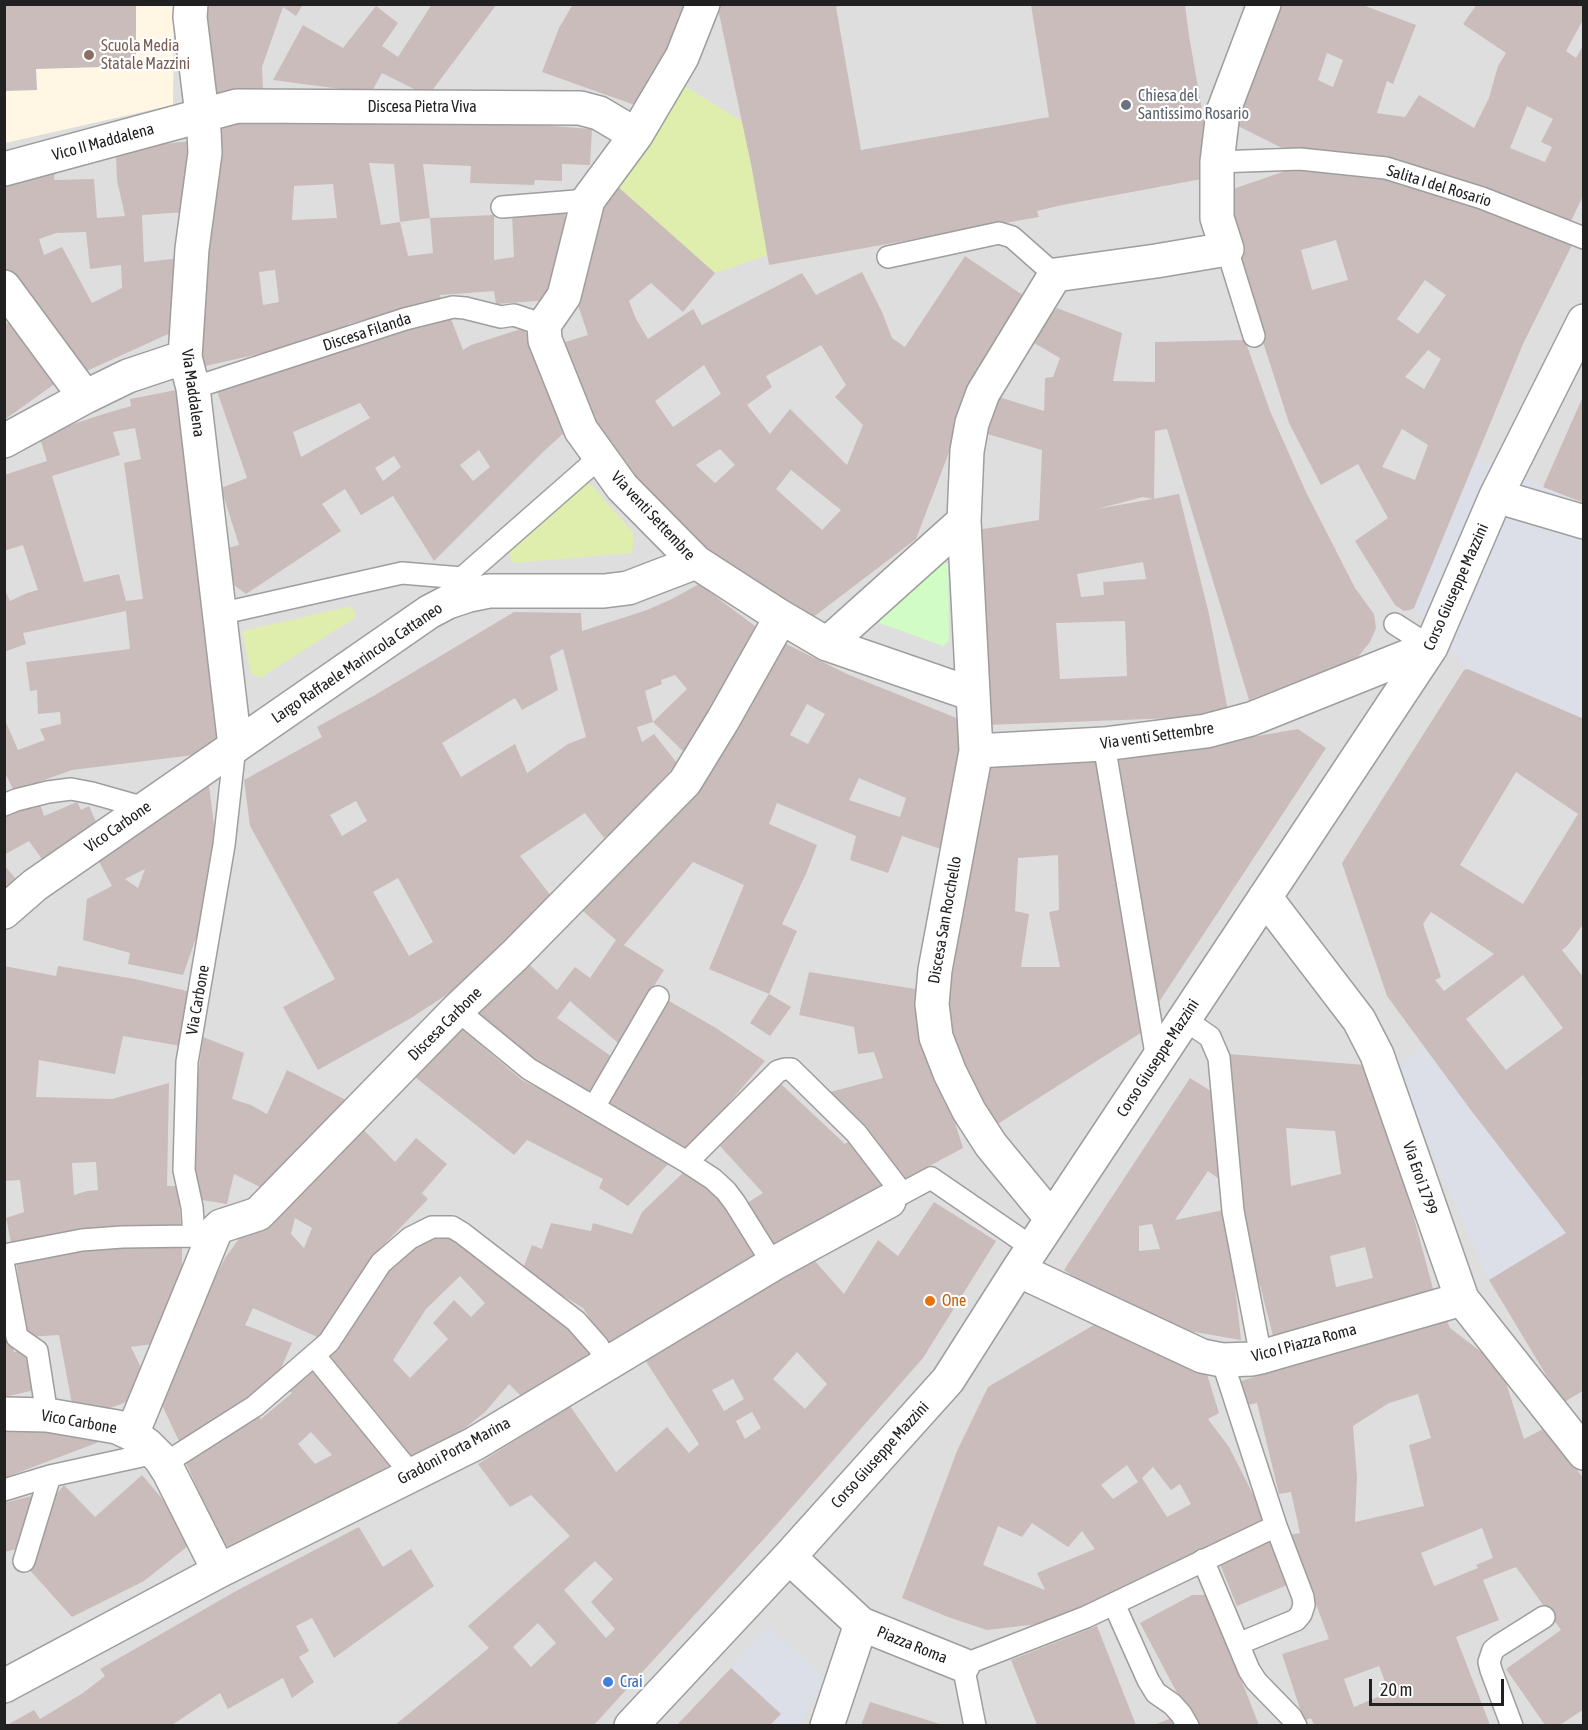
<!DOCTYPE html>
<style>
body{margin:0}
#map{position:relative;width:1588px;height:1730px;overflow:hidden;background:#f2ebe8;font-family:"Asap Condensed",sans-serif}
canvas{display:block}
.frame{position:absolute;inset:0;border:6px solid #212121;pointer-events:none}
.scale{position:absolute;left:1369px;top:1679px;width:135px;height:27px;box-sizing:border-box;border:3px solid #212121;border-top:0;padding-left:8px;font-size:18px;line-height:21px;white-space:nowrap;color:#212121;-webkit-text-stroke:4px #fff;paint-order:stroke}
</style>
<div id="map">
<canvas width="1588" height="1730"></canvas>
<div class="frame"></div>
<div class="scale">20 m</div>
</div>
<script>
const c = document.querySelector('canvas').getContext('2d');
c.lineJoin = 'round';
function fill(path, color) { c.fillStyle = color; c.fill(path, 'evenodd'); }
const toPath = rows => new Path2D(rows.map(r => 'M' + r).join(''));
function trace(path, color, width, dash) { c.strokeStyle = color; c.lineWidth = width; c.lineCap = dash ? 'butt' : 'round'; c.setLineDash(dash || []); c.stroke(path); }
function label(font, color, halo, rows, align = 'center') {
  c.font = font + ' "Asap Condensed",sans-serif'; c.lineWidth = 4.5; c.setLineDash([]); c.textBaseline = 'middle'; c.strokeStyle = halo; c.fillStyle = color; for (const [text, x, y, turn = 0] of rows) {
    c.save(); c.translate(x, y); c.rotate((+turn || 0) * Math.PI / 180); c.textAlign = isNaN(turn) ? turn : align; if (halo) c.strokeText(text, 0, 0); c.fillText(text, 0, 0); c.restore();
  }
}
fill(toPath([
 [5,5,1583,5,1583,1725,5,1725]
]), '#dfdedf');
fill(toPath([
 [4,5,174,5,173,105,5,143]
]), '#fff7e4');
fill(toPath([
 [678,82,743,122,768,255,715,273,617,186],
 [589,482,634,534,632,553,513,563,509,553],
 [352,606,356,617,260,678,251,674,242,631]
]), '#dfedad');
fill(toPath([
 [940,561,948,564,949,641,943,646,880,623,879,616]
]), '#d1fcc5');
fill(toPath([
 [1477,459,1583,503,1583,719,1468,669,1414,608],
 [1425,1048,1470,1109,1566,1233,1489,1280,1394,1068],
 [768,1626,826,1678,799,1725,770,1725,780,1714,731,1668]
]), '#dcdfe8');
fill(toPath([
 [4,4,136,4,136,66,36,69,37,90,4,91],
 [206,4,303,4,296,16,283,7,262,67,263,90,215,94,205,13],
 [432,4,497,4,428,96,382,73,371,93,273,80,303,25,343,48,376,6,398,23,382,46,398,57],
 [573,4,688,4,643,108,542,72,559,28],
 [717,4,844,4,836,7,861,150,1049,117,1031,5,1185,5,1189,36,1209,150,1207,178,1062,205,1037,211,1039,217,769,265,752,169],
 [1282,4,1360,4,1416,25,1393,84,1387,81,1377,113,1405,117,1419,95,1474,128,1489,98,1498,66,1506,53,1463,24,1477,4,1584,4,1584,18,1566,51,1576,58,1584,44,1584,194,1571,221,1453,179,1397,163,1280,147,1236,125],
 [1327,53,1343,60,1333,87,1318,80],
 [1527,106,1553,119,1541,142,1552,147,1545,162,1510,148],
 [431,117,592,129,590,165,562,164,562,181,535,180,534,185,470,183,471,166,423,164,430,218,494,215,494,260,514,257,512,215,566,210,560,261,550,300,496,304,494,291,440,295,441,301,348,324,350,331,316,341,201,367,198,292,221,119],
 [369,163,394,164,400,222,430,218,433,253,408,256,400,222,381,225],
 [333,184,337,218,292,220,294,186],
 [275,270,279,302,263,305,259,272],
 [191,141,185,212,142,215,144,262,181,258,175,331,80,374,4,268,4,185,55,171,54,180,94,179,97,218,125,216,117,180,116,154,152,145],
 [86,232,90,269,121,265,122,288,92,303,62,247,44,255,39,239,56,233],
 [1300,166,1391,176,1574,241,1523,344,1414,608,1410,610,1404,611,1395,605,1355,541,1388,518,1358,464,1321,485,1289,423,1262,339,1242,268,1227,191],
 [1336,240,1348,280,1312,290,1301,250],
 [1425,280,1446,295,1418,334,1397,319],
 [1428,350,1441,359,1424,389,1405,377],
 [1402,429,1428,445,1415,480,1382,467],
 [617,186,715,273,683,312,651,283,629,301,636,319,648,339,693,309,702,325,802,273,816,295,862,272,882,312,892,338,905,347,965,256,1030,300,962,401,953,442,916,539,808,621,698,549,599,435,562,343,588,335,573,290,594,219],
 [821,345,846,385,835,397,863,425,847,465,790,409,770,434,747,405,772,387,766,376],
 [704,365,721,394,673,427,655,401],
 [720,449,735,465,715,483,696,465],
 [791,470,841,510,822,530,776,489],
 [1057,308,1122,333,1113,381,1155,382,1155,342,1245,340,1270,411,1306,492,1355,588,1374,614,1376,628,1370,642,1357,658,1249,700,1167,429,1155,431,1154,499,1143,497,1097,509,1158,498,1179,494,1209,614,1229,716,986,725,977,530,1039,520,1042,450,984,433,999,397,1044,411,1045,378,1053,377,1060,358,1029,340],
 [1143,562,1146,579,1103,582,1104,595,1081,597,1077,574],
 [1125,621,1127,676,1060,679,1056,623],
 [450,316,463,350,471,345,524,328,566,431,543,452,434,561,393,496,361,515,345,489,322,504,341,531,246,594,234,585,228,548,239,545,221,488,247,478,217,391,359,342],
 [360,403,370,418,301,457,293,432],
 [479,450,490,467,473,481,460,465],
 [394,456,401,467,383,481,375,468],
 [16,317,63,378,4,420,4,325],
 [176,390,191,484,215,690,218,752,72,770,14,791,4,771,4,718,18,750,45,740,40,729,61,724,60,712,38,714,37,690,30,691,26,662,130,649,126,611,23,633,26,644,4,652,4,588,10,601,27,593,38,590,23,545,4,551,4,475,47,461,39,435,107,413,131,406,130,399],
 [135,428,141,459,124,463,143,599,126,601,119,574,84,582,52,476,120,455,113,432],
 [1584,394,1584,503,1543,487],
 [699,584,763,632,685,753,653,722,687,689,675,675,661,680,662,684,645,691,653,722,637,727,642,742,654,734,677,763,656,787,659,795,604,838,585,813,520,856,551,896,513,945,460,986,411,1018,318,1070,283,1007,335,979,250,826,244,780,322,737,317,727,375,695,514,612,581,613,582,631,647,610,672,599],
 [563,649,586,737,568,744,527,773,515,744,461,777,442,743,515,698,522,710,558,690,550,656],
 [356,801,367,821,342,836,330,815],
 [398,878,433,942,409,956,373,892],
 [778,640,847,674,964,721,944,850,902,836,888,873,850,860,856,836,777,803,769,824,817,845,806,874,782,924,797,931,769,994,709,969,744,885,693,862,624,945,664,970,618,1043,570,1001,557,1018,612,1057,589,1095,536,1061,475,1015,523,959,557,990,575,967,590,978,616,940,576,905],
 [807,704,825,714,808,744,790,735],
 [859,778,906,798,900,817,849,800],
 [1468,669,1584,719,1584,923,1568,945,1562,950,1584,978,1584,1076,1581,1078,1584,1082,1584,1390,1563,1403,1489,1280,1566,1233,1470,1109,1387,996,1342,863,1464,670],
 [1516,772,1578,814,1523,904,1460,865],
 [1431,912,1494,954,1444,991,1435,980,1441,977,1423,924],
 [1523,975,1563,1028,1506,1070,1466,1019],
 [1298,729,1326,748,1159,1002,1152,997,1119,760],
 [1099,761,1147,1029,993,1127,966,1080,940,999,982,764],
 [1058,855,1059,910,1049,912,1060,967,1021,967,1029,914,1015,911,1018,858],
 [209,786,216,840,211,895,183,975,128,964,130,953,83,940,87,899,112,886,96,856,131,832],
 [145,869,138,888,125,879],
 [39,801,44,816,77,802,81,810,89,806,99,828,47,866,29,841,4,855,4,812,12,808,15,813],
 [4,865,22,886,4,903],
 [4,966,56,976,58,966,135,979,187,991,181,1046,123,1036,115,1074,39,1060,36,1097,112,1099,169,1083,167,1186,178,1186,181,1228,12,1247,6,1218,24,1212,20,1180,4,1181],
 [96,1162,98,1190,87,1191,74,1195,72,1163],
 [809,972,922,990,936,1063,963,1148,901,1181,867,1131,830,1092,883,1078,874,1052,858,1054,854,1027,799,1015],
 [769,994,791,1007,770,1036,750,1023],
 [664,998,716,1028,765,1061,687,1152,650,1127,608,1104],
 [459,1027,522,1080,597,1117,671,1161,628,1206,599,1188,603,1179,527,1140,514,1155,415,1077],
 [203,1037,244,1053,232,1099,251,1105,267,1114,287,1070,348,1101,270,1192,234,1174,227,1204,202,1200,193,1177,194,1106],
 [1229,1054,1365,1065,1408,1196,1435,1296,1274,1340,1260,1285,1247,1250,1238,1203],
 [1286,1128,1335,1131,1341,1174,1291,1186],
 [1365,1247,1373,1278,1336,1287,1330,1256],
 [1190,1078,1214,1093,1219,1179,1208,1171,1175,1220,1224,1210,1232,1258,1241,1340,1183,1330,1116,1307,1064,1270],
 [1152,1224,1160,1249,1139,1251,1139,1226],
 [781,1084,845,1144,851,1140,886,1187,776,1248,747,1203,763,1193,720,1146],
 [361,1127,395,1162,416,1138,447,1164,422,1193,428,1199,372,1257,324,1340,253,1308,245,1325,292,1343,275,1382,213,1422,179,1441,161,1403,207,1295,225,1258,241,1236],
 [295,1218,312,1228,304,1248,291,1234],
 [685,1171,711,1186,760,1258,608,1346,583,1308,522,1271,532,1245,542,1249,551,1223,591,1231,593,1223,632,1234,642,1212],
 [934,1202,996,1241,923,1358,771,1531,594,1725,395,1725,489,1648,468,1626,570,1536,531,1495,510,1507,478,1464,570,1406,616,1472,667,1427,689,1453,699,1444,645,1360,814,1260,844,1294,878,1240,898,1256],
 [797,1352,827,1384,805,1409,773,1379],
 [733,1379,744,1399,724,1411,712,1390],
 [752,1412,761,1428,745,1439,736,1421],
 [595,1561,613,1579,591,1602,615,1629,606,1638,564,1590],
 [538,1623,556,1643,531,1667,513,1647],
 [444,1230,543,1300,596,1354,521,1396,509,1384,485,1412,446,1443,409,1459,325,1358,385,1272,424,1237],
 [460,1276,485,1303,471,1317,454,1300,433,1323,448,1339,410,1378,393,1360,426,1309],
 [182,1243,182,1277,160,1343,131,1347,145,1376,139,1388,124,1403,110,1408,94,1410,73,1409,59,1335,28,1337,24,1311,22,1312,16,1258,47,1252],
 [4,1311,14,1352,26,1350,35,1390,4,1397],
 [1446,1318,1450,1328,1501,1367,1524,1439,1545,1428,1584,1479,1584,1709,1560,1725,1545,1725,1506,1669,1561,1630,1516,1567,1483,1580,1499,1620,1456,1637,1490,1725,1314,1725,1311,1718,1304,1721,1282,1654,1329,1639,1290,1535,1300,1533,1291,1492,1279,1494,1257,1403,1247,1405,1241,1381],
 [1418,1394,1431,1438,1409,1445,1424,1506,1355,1522,1357,1477,1353,1426,1389,1403],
 [1482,1528,1493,1558,1476,1565,1478,1568,1434,1586,1421,1553],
 [1379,1666,1389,1692,1354,1707,1344,1679],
 [1104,1319,1205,1368,1219,1413,1208,1419,1229,1447,1265,1518,1157,1575,1055,1622,987,1630,948,1617,902,1598,957,1451,988,1387],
 [1127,1465,1138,1482,1113,1499,1101,1485],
 [1153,1467,1171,1490,1180,1484,1191,1504,1167,1517,1142,1478],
 [1032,1523,1068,1547,1082,1531,1095,1549,1037,1573,1045,1590,983,1565,998,1526,1022,1537],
 [314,1364,397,1464,226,1552,185,1461,256,1413,261,1419,292,1393,286,1388],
 [311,1432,332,1455,315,1464,298,1444],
 [21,1426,98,1434,99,1442,4,1478,4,1432],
 [142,1475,176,1515,188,1546,144,1581,72,1617,27,1567,48,1504,64,1485,95,1517],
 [35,1495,25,1547,4,1552,4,1503],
 [359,1527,383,1567,411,1549,434,1586,334,1658,312,1618,296,1626,309,1651,299,1657,314,1682,292,1698,283,1678,228,1709,220,1693,172,1725,7,1725,34,1710,40,1719,83,1693,105,1676,100,1669,236,1591],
 [1273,1539,1292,1583,1237,1606,1219,1562],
 [1192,1595,1208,1595,1259,1725,1194,1725,1140,1623],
 [1097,1626,1136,1725,1037,1725,1011,1660],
 [731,1668,781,1714,770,1725,677,1725],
 [870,1702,943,1725,861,1725],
 [1174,1717,1179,1725,1154,1725]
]), '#cabcbb');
const lane = toPath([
 [1217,162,1300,159,1386,168,1482,198,1584,238],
 [502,207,588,200],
 [1227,249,1254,336],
 [888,257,999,233,1012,237,1055,275],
 [193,388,405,319,453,307,465,308,501,317,514,315,544,325],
 [462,578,600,457],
 [219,614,402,573,462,578,469,595],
 [1395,624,1431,647],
 [1104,744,1157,1060],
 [4,805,16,800,48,792,71,789,92,793,145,808],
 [457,1010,529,1069,687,1162],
 [1184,1019,1210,1037,1219,1058,1233,1211,1261,1357],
 [594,1107,658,997],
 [890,1200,931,1178,1033,1248],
 [211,1243,194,1236,192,1207,184,1170,187,1062,224,845,235,746],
 [4,1255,82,1240,122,1237,194,1236],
 [773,1264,735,1203,726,1191,713,1179,687,1162,778,1071,785,1069,791,1069,796,1074,856,1133,902,1193],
 [4,1267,17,1337,37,1351,47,1415],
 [314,1355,329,1342,381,1263,410,1238,432,1227,452,1227,462,1233,576,1321,598,1346,608,1363],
 [164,1464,255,1406,314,1355,412,1475],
 [4,1490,50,1476,155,1453],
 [1203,1560,1249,1670,1256,1681,1291,1717,1296,1726],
 [24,1561,50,1476],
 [1114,1604,1148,1680,1156,1693,1172,1704,1181,1714,1188,1726],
 [1238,1644,1296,1620,1301,1614,1304,1605,1303,1597,1276,1526],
 [975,1726,963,1665,1086,1617,1276,1526,1222,1360],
 [1512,1726,1491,1670,1489,1662,1493,1650,1498,1646,1544,1617]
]);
const street = toPath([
 [191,4,190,17,204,131,205,153,192,249,185,357,193,388,235,746],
 [703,4,682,57,636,135,588,200,564,296,544,325,545,340,581,430,622,487,696,562,781,617,827,644,972,694],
 [4,169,237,106,580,108,599,113,636,135],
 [4,287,85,397],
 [4,441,85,397,128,376,185,357],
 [1496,496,1584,522],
 [827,644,964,521],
 [976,751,1104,744,1206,731,1251,719,1431,647],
 [1265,897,1359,1020,1377,1055,1462,1299,1584,1453],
 [4,912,35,885,429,612,448,602,469,595,489,591,604,591,628,588,696,562],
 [1052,1219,991,1145,969,1111,950,1073,936,1037,932,1004,935,970,976,751,964,521,967,451,972,423,983,393,1055,275,1156,261,1227,249,1217,218,1217,162,1223,112,1264,4],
 [1018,1270,1202,1356,1222,1360,1252,1359,1261,1357,1462,1299],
 [4,1414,47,1415,117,1427,132,1434,147,1445,160,1458,169,1472,219,1571],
 [132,1434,215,1232,221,1226,258,1214,263,1209,457,1010,515,955,685,782,723,720,781,617],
 [789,1557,861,1624,827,1726],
 [861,1624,963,1665],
 [4,1686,219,1571,474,1444,773,1264,889,1201],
 [631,1726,789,1557,948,1380,1018,1270,1431,647,1496,496,1584,321]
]);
trace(lane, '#9e9e9e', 24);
trace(street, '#9e9e9e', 36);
trace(lane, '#fff', 21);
trace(street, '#fff', 33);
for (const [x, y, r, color] of [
 [89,55,6,"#8d6e63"],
 [1126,105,6,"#6b7280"],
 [930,1301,6,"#e8710a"],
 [608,1682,6,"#3f7fe0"]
]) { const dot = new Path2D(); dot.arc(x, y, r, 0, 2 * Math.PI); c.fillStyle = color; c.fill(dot); trace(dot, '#fff', 2); }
label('16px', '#785e54', '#fff', [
 ["Scuola Media",101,46],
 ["Statale Mazzini",101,64]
], 'left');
label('16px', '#5b616d', '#fff', [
 ["Chiesa del",1138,96],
 ["Santissimo Rosario",1138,114]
], 'left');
label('16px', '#212121', '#fff', [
 ["Discesa Pietra Viva",422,107],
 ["Vico II Maddalena",103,142,-15],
 ["Salita I del Rosario",1439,186,17],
 ["Discesa Filanda",367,332,-18],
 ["Via Maddalena",193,393,82],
 ["Via venti Settembre",653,516,47],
 ["Corso Giuseppe Mazzini",1456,587,-66],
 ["Largo Raffaele Marincola Cattaneo",357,663,-34],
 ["Via venti Settembre",1157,736,-8],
 ["Vico Carbone",118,827,-35],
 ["Discesa San Rocchello",945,920,-80],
 ["Via Carbone",198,1000,-80],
 ["Discesa Carbone",445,1024,-45],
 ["Corso Giuseppe Mazzini",1158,1058,-57],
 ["Via Eroi 1799",1420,1178,71],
 ["Vico I Piazza Roma",1304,1343,-15],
 ["Vico Carbone",79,1422,10],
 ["Gradoni Porta Marina",454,1451,-28],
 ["Corso Giuseppe Mazzini",880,1455,-48],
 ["Piazza Roma",912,1645,22]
]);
label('16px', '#c56008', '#fff', [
 ["One",942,1301]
], 'left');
label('16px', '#366cbe', '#fff', [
 ["Crai",620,1682]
], 'left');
</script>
